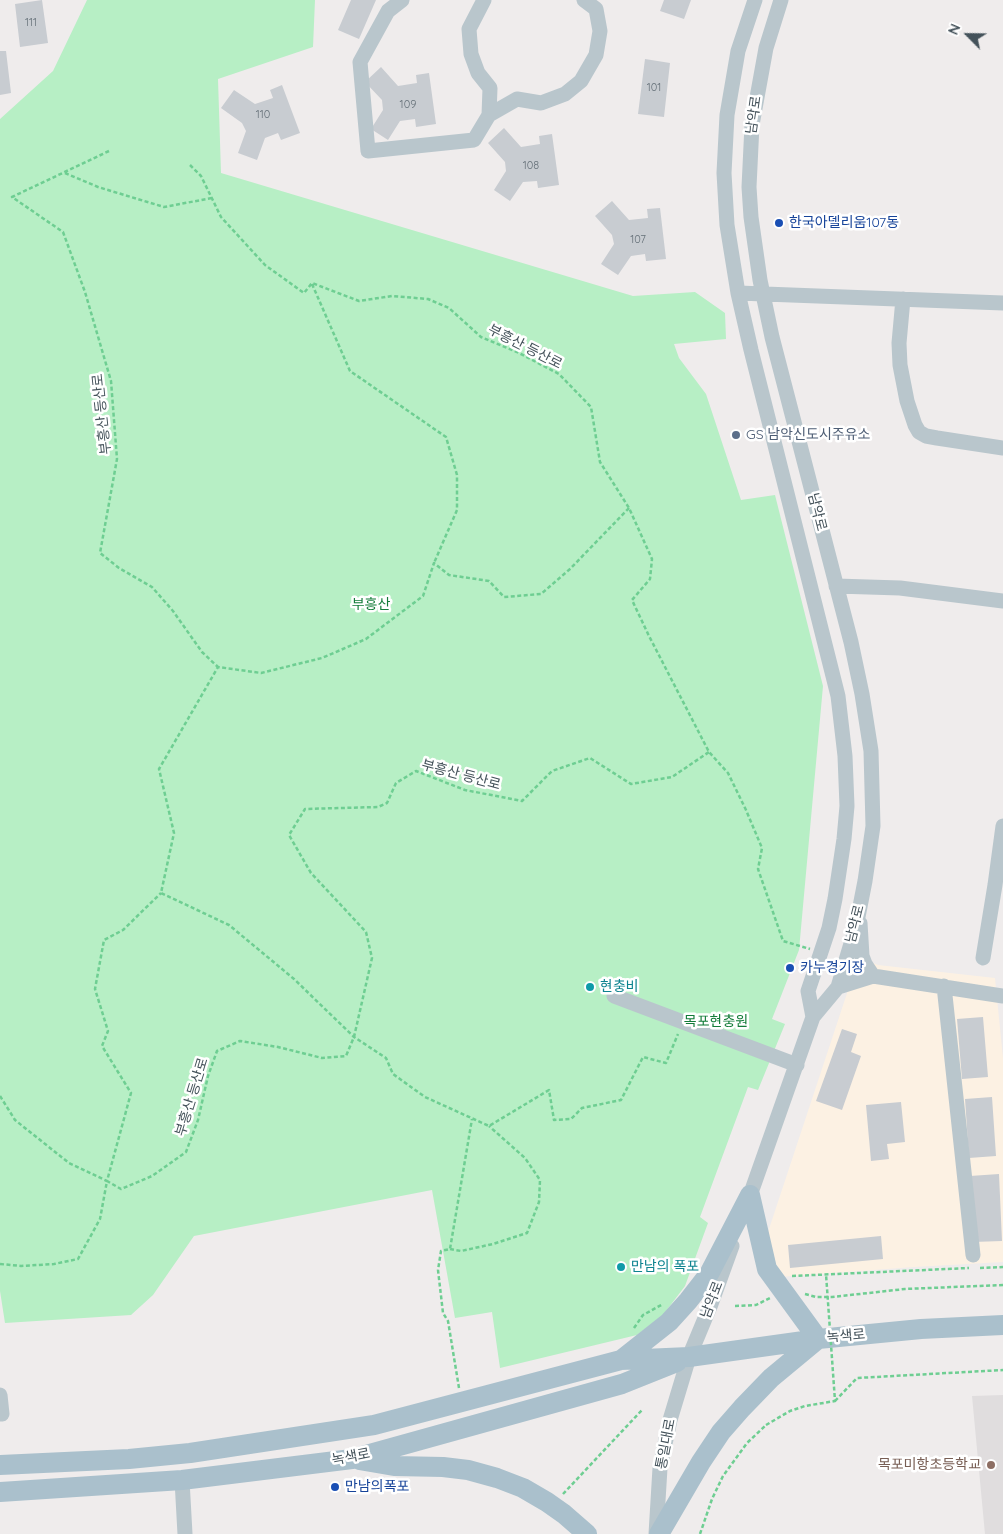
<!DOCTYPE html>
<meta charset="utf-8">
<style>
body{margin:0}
#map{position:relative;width:1003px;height:1534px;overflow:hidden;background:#efecec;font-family:Quicksand,sans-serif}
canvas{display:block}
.north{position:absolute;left:943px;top:10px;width:50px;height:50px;-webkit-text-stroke:4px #fff;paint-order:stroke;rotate:293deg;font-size:14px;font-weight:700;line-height:20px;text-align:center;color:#44525a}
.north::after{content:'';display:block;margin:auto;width:18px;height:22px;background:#44525a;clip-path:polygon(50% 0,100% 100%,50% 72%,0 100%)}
</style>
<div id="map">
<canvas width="1003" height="1534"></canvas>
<div class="north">N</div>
</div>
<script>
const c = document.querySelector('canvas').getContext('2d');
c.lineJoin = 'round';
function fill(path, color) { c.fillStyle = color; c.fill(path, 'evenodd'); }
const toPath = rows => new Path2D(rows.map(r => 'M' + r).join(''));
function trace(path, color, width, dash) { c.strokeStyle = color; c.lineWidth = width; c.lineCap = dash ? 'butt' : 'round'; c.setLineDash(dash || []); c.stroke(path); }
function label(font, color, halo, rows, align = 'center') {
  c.font = font + ' Quicksand,"Noto Sans KR",sans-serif'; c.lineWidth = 5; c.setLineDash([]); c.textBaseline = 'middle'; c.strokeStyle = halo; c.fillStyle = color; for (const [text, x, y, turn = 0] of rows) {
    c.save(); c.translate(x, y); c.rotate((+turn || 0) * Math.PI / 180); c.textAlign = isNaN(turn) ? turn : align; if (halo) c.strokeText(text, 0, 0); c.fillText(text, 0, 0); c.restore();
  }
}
fill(toPath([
 [859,957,878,965,995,978,1003,1058,1003,1262,914,1267,779,1277,768,1232]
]), '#fcf1e3');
fill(toPath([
 [1003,1395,1003,1534,985,1534,972,1396]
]), '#e0ddde');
fill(toPath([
 [87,0,315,0,313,47,218,79,221,173,633,296,695,292,725,313,726,339,674,344,679,358,706,394,741,500,775,495,823,686,799,950,772,1019,785,1024,758,1090,748,1087,700,1217,708,1223,685,1286,663,1315,637,1335,500,1368,492,1312,455,1318,432,1190,194,1236,153,1295,131,1315,5,1323,0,1291,0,119,53,71]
]), '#b7efc5');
fill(toPath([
 [42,0,48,43,20,47,15,4],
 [351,0,376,0,359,39,338,30],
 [664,0,691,0,684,19,660,11],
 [0,51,6,51,11,93,0,95],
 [645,59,670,63,664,117,638,114],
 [381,67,398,86,417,83,416,75,429,73,436,124,416,127,415,119,400,121,388,140,371,129,383,110,382,100,365,82],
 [282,85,300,133,281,140,278,133,265,138,257,160,238,153,246,131,242,123,221,108,234,90,255,104,273,98,270,90],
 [504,128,521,147,540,144,539,136,552,134,559,185,538,188,537,181,523,182,510,201,494,190,506,171,505,162,488,143],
 [612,201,629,220,648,218,647,209,660,208,666,259,646,261,645,254,631,256,618,275,601,264,614,244,612,235,595,216],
 [983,1017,988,1077,962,1079,957,1019],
 [842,1029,857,1034,851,1052,861,1056,842,1110,816,1101],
 [992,1097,996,1156,969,1158,965,1099],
 [901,1102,905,1142,887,1144,889,1159,871,1161,866,1105],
 [999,1174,1002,1241,973,1242,970,1176],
 [881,1236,883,1259,790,1268,788,1245]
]), '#c8ccd1');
trace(toPath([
 [109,151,12,197,63,232,85,292,111,381,117,459,100,553,119,568,152,587,173,611,202,652,218,667],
 [190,165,201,176,221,217,265,265,304,293,312,283,359,301,392,296,428,299,449,308,481,337,517,352,559,374,591,407,600,462,629,508,652,559,650,579,632,600,649,636,709,752,728,773,746,810,762,848,758,869,783,941,810,949],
 [65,173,98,187,164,207,212,198],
 [312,284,350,371,446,437,457,475,457,510,434,563],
 [629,508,570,569,541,594,504,597,489,581,449,575,434,563,423,596,366,639,322,658,261,673,218,667,159,769,174,833,161,893,229,925,294,979,354,1037,386,1058,393,1074,425,1097,489,1126,549,1090,554,1120,571,1119,582,1108,621,1100,643,1057,666,1063,678,1034],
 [0,1096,15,1120,69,1163,107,1181,131,1093,102,1046,108,1031,95,989,104,940,123,930,161,893],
 [450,1249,461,1251,493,1244,527,1233,539,1202,540,1180,525,1158,489,1126],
 [0,1264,21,1266,54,1264,78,1259,100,1219,107,1181,121,1189,152,1176,186,1152,198,1120,208,1076,217,1051,240,1041,278,1047,322,1058,346,1056,354,1037,372,958,366,932,311,873,289,835,305,809,378,807,387,803,396,783,416,771,465,790,522,801,552,771,590,758,631,784,672,777,709,752],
 [980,1268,1003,1267],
 [792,1276,969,1268],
 [805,1294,816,1297,832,1297,905,1289,1003,1285],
 [735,1306,756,1305,770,1298],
 [634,1328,643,1315,663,1304],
 [459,1388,448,1321,443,1313,438,1270,441,1251,450,1249,472,1119],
 [835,1401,857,1378,1003,1370],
 [563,1494,642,1410],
 [700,1534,712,1499,723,1476,747,1443,766,1425]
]), '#6ece92', 2.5, [4, 2.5]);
trace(toPath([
 [402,0,388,11,360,62,368,151,474,140,489,115,517,99,541,103,565,94,581,81,596,55,600,31,596,9,584,0],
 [484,0,469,29,471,54,478,73,490,88,489,115],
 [755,0,738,51,727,115,724,173,727,225,738,293,751,350,838,696,845,756,847,806,844,839,835,899,829,928,808,991,813,1017],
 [738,293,1003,303],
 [903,299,899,343,900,365,907,401,915,425,919,432,926,436,937,438,1003,448],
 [836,586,900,588,1003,601],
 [983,958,995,885,1003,826],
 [873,976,1003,996],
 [944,986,973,1255],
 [838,987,873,976,865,964,862,956,860,923],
 [614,996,797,1065],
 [747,1204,813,1017,838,987,856,927,865,881,873,826,871,751,862,694,851,642,772,337,760,280,751,217,749,187,752,125,766,48,781,0],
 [0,1395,2,1414,0,1414],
 [182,1480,185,1534],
 [656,1534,660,1468,670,1420,689,1357,711,1304,732,1246]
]), '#b9c6cc', 15);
trace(toPath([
 [621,1360,669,1322,688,1301,709,1274,750,1195],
 [359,1460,394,1466,443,1467,468,1470,497,1478,523,1488,547,1502,564,1514,587,1534],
 [0,1465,129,1459,190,1453,374,1425,621,1360,689,1357,818,1339,921,1329,1003,1325],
 [0,1492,182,1480,352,1459,622,1384,677,1362],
 [659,1534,701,1462,721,1432,742,1408,771,1378,818,1339,767,1269,750,1195]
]), '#aac0cc', 20);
trace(toPath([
 [766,1425,790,1411,805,1406,835,1401,826,1274]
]), '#6ece92', 2.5, [4, 2.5]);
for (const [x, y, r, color] of [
 [779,223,5,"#1a4fb4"],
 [736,435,5,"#5c6f8a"],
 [790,968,5,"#1a4fb4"],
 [590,987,5,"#0f9aa8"],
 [621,1267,5,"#0f9aa8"],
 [991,1465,5,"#8d6e63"],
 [335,1487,5,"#1a4fb4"]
]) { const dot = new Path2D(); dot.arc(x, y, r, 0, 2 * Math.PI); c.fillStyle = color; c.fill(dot); trace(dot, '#fff', 2); }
label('11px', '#657078', null, [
 ["111",31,23],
 ["101",654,88],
 ["109",408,105],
 ["110",263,115],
 ["108",531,166],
 ["107",638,240]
]);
label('14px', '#44525a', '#fff', [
 ["남악로",754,115,-82],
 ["부흥산 등산로",525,347,27],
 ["부흥산 등산로",102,414,-96],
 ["남악로",817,512,76],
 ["부흥산 등산로",461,775,15],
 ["남악로",855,924,-76],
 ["부흥산 등산로",192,1097,-73],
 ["남악로",712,1300,-69],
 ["녹색로",846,1336,-5],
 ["통일대로",666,1444,-79],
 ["녹색로",351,1457,-11]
]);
label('14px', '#164399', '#fff', [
 ["한국아델리움107동",789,223],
 ["카누경기장",800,968],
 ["만남의폭포",345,1487]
], 'left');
label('14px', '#4e5e75', '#fff', [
 ["GS 남악신도시주유소",746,435]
], 'left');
label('14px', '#137c39', '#fff', [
 ["부흥산",371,605],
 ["목포현충원",716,1022]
]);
label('14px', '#0d838f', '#fff', [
 ["현충비",600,987],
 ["만남의 폭포",631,1267]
], 'left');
label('14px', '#785e54', '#fff', [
 ["목포미항초등학교",981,1465]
], 'right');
</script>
